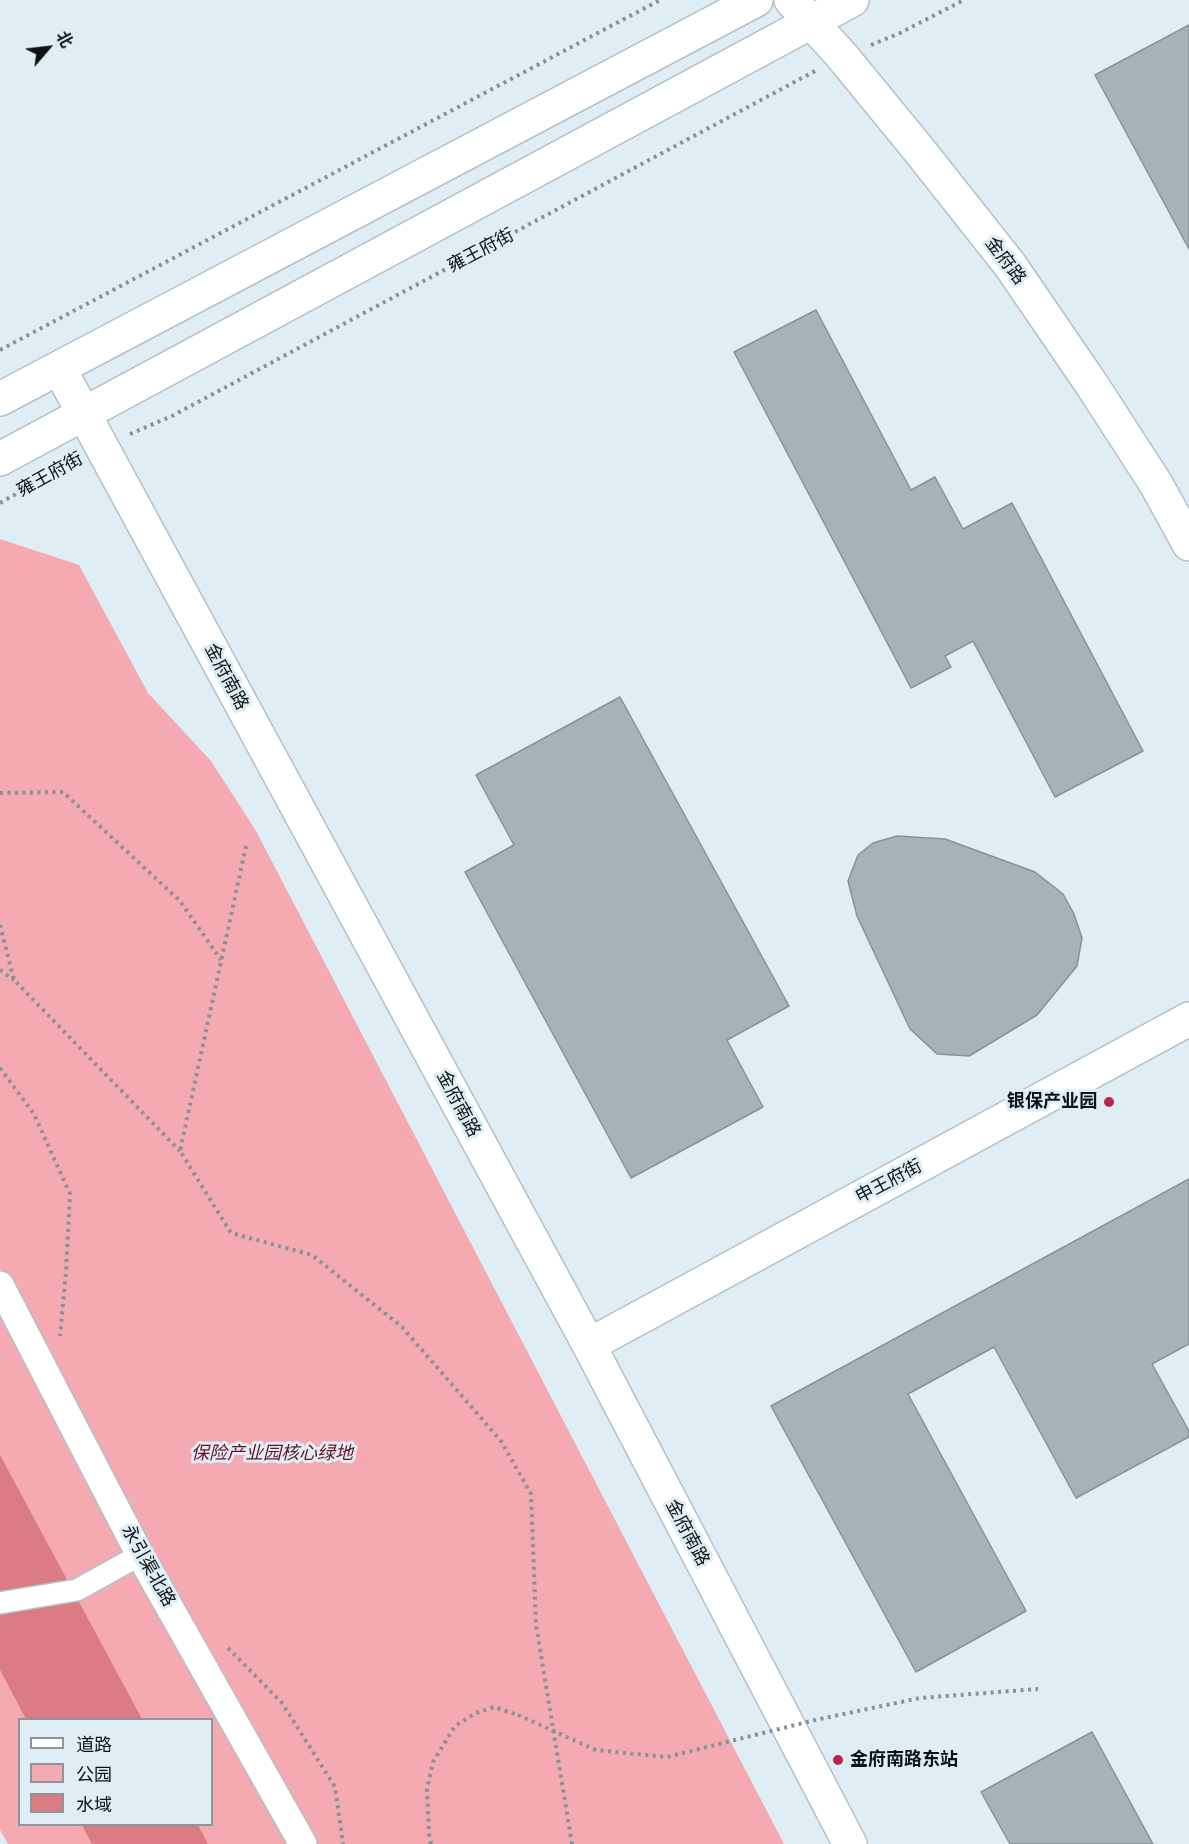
<!DOCTYPE html>
<meta charset="utf-8">
<style>
body{margin:0}
#map{position:relative;width:1189px;height:1844px;overflow:hidden;background:#deeef4;font-family:Bitter,"Noto Sans SC",serif}
canvas{display:block}
.legend{position:absolute;left:18px;top:1718px;width:195px;height:108px;box-sizing:border-box;background:#deeef4;border:2px solid #8a969a;margin:0;padding:8px 10px;list-style:none;font-size:18px;color:#0d1214}
.legend li{display:flex;align-items:center;gap:12px;height:30px}
.legend b{width:30px;border:2px solid #8a969a}
.north{position:absolute;left:18px;top:18px;width:60px;height:60px;-webkit-text-stroke:4px #deeef4;paint-order:stroke;rotate:62deg;font-size:16px;font-weight:700;line-height:24px;text-align:center;color:#0d1214}
.north::after{content:'';display:block;margin:auto;width:21px;height:27px;background:#0d1214;clip-path:polygon(50% 0,100% 100%,50% 72%,0 100%)}
</style>
<div id="map">
<canvas width="1189" height="1844"></canvas>
<ul class="legend">
<li><b style="height:8px;background:#fff"></b>道路</li>
<li><b style="height:16px;background:#f4aab0"></b>公园</li>
<li><b style="height:16px;background:#db7c85"></b>水域</li>
</ul>
<div class="north">北</div>
</div>
<script>
const c = document.querySelector('canvas').getContext('2d');
c.lineJoin = 'round';
function fill(path, color) { c.fillStyle = color; c.fill(path, 'evenodd'); }
const toPath = rows => new Path2D(rows.map(r => 'M' + r).join(''));
function trace(path, color, width, dash) { c.strokeStyle = color; c.lineWidth = width; c.lineCap = dash ? 'butt' : 'round'; c.setLineDash(dash || []); c.stroke(path); }
function label(font, color, halo, rows, align = 'center') {
  c.font = font + ' Bitter,"Noto Sans SC",serif'; c.lineWidth = 6; c.setLineDash([]); c.textBaseline = 'middle'; c.strokeStyle = halo; c.fillStyle = color; for (const [text, x, y, turn = 0] of rows) {
    c.save(); c.translate(x, y); c.rotate((+turn || 0) * Math.PI / 180); c.textAlign = isNaN(turn) ? turn : align; if (halo) c.strokeText(text, 0, 0); c.fillText(text, 0, 0); c.restore();
  }
}
fill(toPath([
 [0,539,79,565,148,693,211,761,256,831,784,1844,8,1844,0,1830],
 [20,1720,212,1720,212,1824,20,1824]
]), '#f4aab0');
fill(toPath([
 [0,1455,142,1719,26,1719,0,1670],
 [82,1825,198,1825,208,1844,92,1844]
]), '#db7c85');
const building = toPath([
 [1189,25,1189,249,1095,75,1189,25],
 [816,310,911,490,935,477,963,529,1012,503,1143,751,1055,797,973,641,945,656,951,667,911,688,734,352,816,310],
 [620,697,789,1006,727,1040,763,1107,631,1178,465,872,514,845,476,775,620,697],
 [897,836,945,839,1035,872,1063,894,1074,914,1082,938,1077,966,1037,1015,969,1056,937,1054,910,1029,857,916,848,881,858,855,873,843,897,836],
 [1189,1179,1189,1344,1152,1364,1189,1431,1189,1437,1076,1498,994,1347,908,1394,1026,1611,916,1672,771,1406,1189,1179],
 [1092,1732,1153,1844,1010,1844,981,1792,1092,1732]
]);
fill(building, '#a4b3b9');
trace(building, '#849398', 1.5);
const pedestrian = toPath([
 [0,1603,77,1590,140,1555]
]);
const minor = toPath([
 [0,1285,140,1555,303,1844]
]);
const tertiary = toPath([
 [791,0,842,56,919,150,1010,265,1092,385,1156,484,1189,544],
 [59,368,589,1345,850,1844],
 [589,1345,1189,1019]
]);
const secondary = toPath([
 [0,399,756,0],
 [0,459,852,0]
]);
trace(pedestrian, '#b3c1c7', 24);
trace(minor, '#b3c1c7', 30);
trace(tertiary, '#b3c1c7', 36);
trace(secondary, '#b3c1c7', 36);
trace(toPath([
 [871,45,900,33,964,0],
 [0,350,660,0],
 [130,434,172,416,815,71],
 [0,503,75,461],
 [0,793,63,792,180,901,221,960],
 [246,846,180,1151,231,1233,312,1255,402,1327,501,1441,531,1494,536,1625,572,1844],
 [0,925,14,980,180,1151],
 [0,970,14,980],
 [0,1068,34,1114,70,1194,66,1272,60,1336],
 [228,1648,282,1703,335,1787,343,1844],
 [431,1844,429,1834,427,1789,433,1762,455,1726,476,1713,494,1707,518,1715]
]), '#869296', 4, [3, 4.5]);
trace(pedestrian, '#fff', 21);
trace(minor, '#fff', 27);
trace(tertiary, '#fff', 33);
trace(secondary, '#fff', 33);
trace(toPath([
 [518,1715,596,1750,667,1757,815,1720,920,1698,1038,1689]
]), '#869296', 4, [3, 4.5]);
for (const [x, y, r, color] of [
 [1109,1102,6,"#b92748"],
 [838,1760,6,"#b92748"]
]) { const dot = new Path2D(); dot.arc(x, y, r, 0, 2 * Math.PI); c.fillStyle = color; c.fill(dot); trace(dot, '#deeef4', 2); }
label('18px', '#0d1214', '#deeef4', [
 ["雍王府街",481,251,-28],
 ["金府路",1005,261,53],
 ["雍王府街",50,475,-29],
 ["金府南路",226,677,62],
 ["金府南路",458,1104,62],
 ["申王府街",889,1182,-28],
 ["金府南路",687,1533,62],
 ["永引渠北路",148,1566,61]
]);
label('bold 18px', '#0d1214', '#deeef4', [
 ["银保产业园",1097,1102],
 ["金府南路东站",850,1760,"left"]
], 'right');
label('italic 18px', '#681225', '#deeef4', [
 ["保险产业园核心绿地",272,1454]
]);
</script>
